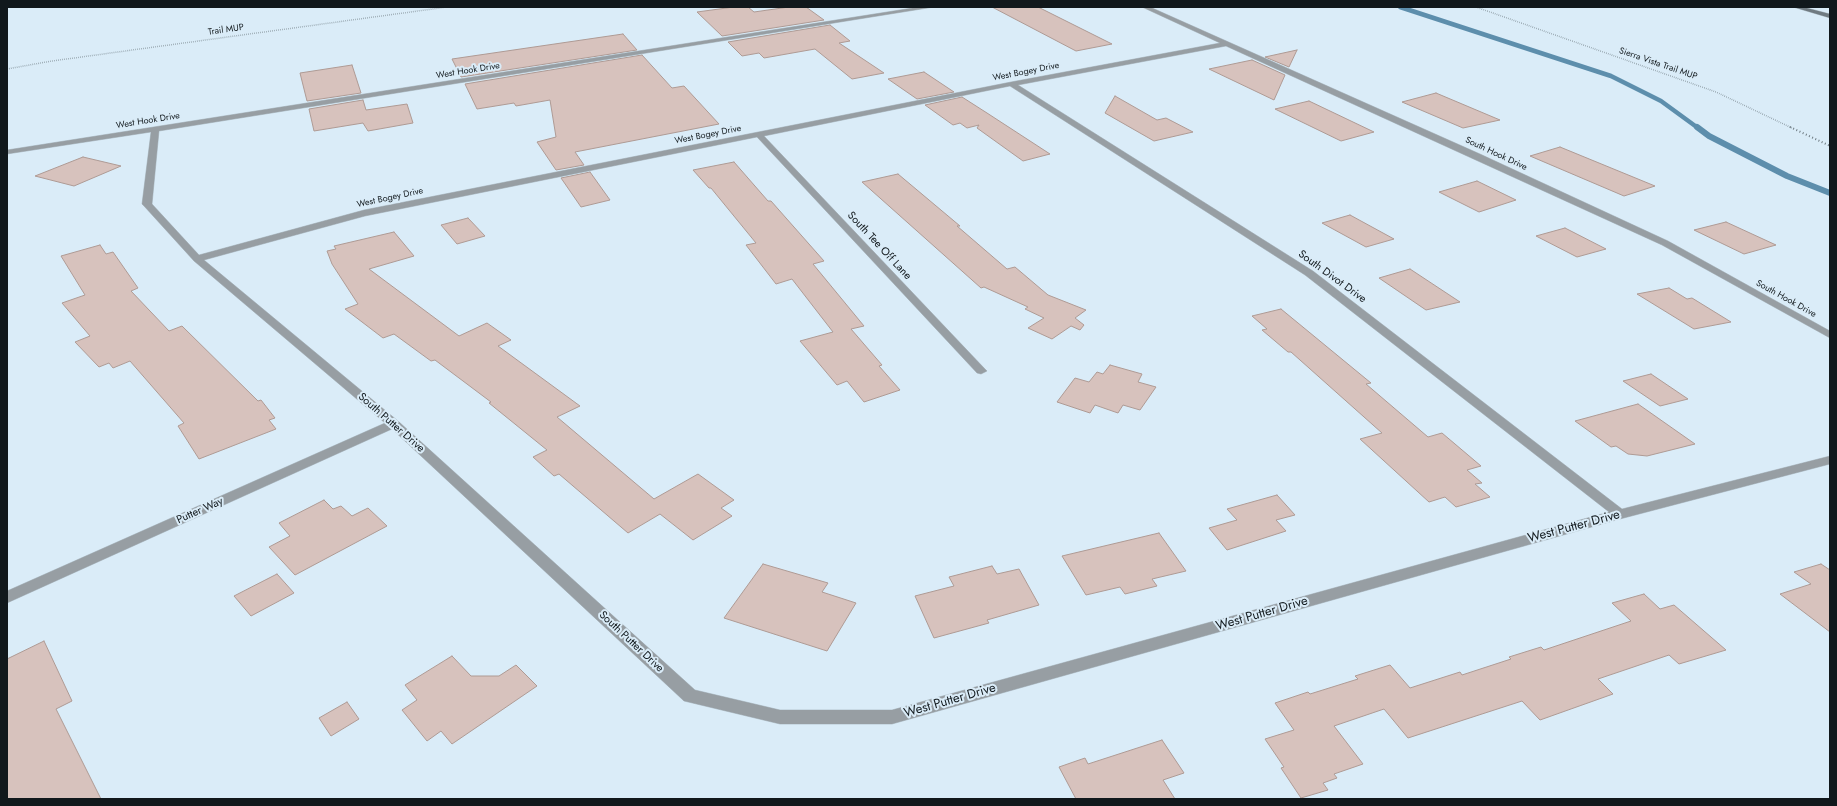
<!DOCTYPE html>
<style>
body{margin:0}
#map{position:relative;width:1837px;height:806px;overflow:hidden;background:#daecf8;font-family:Jost,sans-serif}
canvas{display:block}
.frame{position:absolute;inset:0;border:8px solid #11181c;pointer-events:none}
</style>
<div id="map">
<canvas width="1837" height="806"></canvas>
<div class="frame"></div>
</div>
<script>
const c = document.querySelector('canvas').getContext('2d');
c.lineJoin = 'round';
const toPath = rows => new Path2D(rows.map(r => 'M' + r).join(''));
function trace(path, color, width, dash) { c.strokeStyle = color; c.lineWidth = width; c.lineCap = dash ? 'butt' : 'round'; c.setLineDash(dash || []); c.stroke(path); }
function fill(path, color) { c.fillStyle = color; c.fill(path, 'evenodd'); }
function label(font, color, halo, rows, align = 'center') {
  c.font = font + ' Jost,sans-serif'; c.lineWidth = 4; c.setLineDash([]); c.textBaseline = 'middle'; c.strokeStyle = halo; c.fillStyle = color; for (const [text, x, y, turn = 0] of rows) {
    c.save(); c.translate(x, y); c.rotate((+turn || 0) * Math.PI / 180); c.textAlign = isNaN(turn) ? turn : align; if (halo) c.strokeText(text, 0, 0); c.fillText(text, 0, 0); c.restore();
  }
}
trace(toPath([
 [1400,7,1611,76,1661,101,1698,128]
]), '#5d8eac', 4.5);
trace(toPath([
 [1697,127,1709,136,1787,176,1830,193]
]), '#5d8eac', 6);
const building = toPath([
 [734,7,748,7,754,12,789,7,806,7,824,20,722,36,697,12,734,7],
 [992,7,1038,7,1112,44,1076,51,992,7],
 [830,25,850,41,839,43,884,73,852,79,815,49,764,58,759,53,742,56,728,42,830,25],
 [623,34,637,50,461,77,452,59,623,34],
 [1297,50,1289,67,1265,57,1297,50],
 [642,55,672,88,684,86,719,124,575,152,584,165,556,170,537,142,556,137,550,100,516,106,514,103,477,109,465,84,642,55],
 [1252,60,1285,75,1274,100,1209,69,1252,60],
 [352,65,361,93,307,101,300,73,352,65],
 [924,72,954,92,917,99,888,79,924,72],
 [1436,93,1500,120,1463,128,1402,102,1436,93],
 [1115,96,1157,120,1166,118,1193,132,1154,141,1105,113,1115,96],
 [962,97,987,113,1050,154,1023,161,977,128,979,125,967,128,960,123,953,125,925,105,962,97],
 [363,100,366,110,407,104,413,123,368,131,363,123,314,131,309,109,363,100],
 [1309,101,1374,132,1341,141,1275,109,1309,101],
 [1560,147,1655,186,1624,196,1530,156,1560,147],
 [83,157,121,166,74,186,35,176,83,157],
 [734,162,768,201,771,201,824,261,813,264,864,326,851,329,882,365,879,366,900,390,864,402,847,381,837,385,800,341,833,332,792,279,776,284,746,245,756,243,711,188,709,188,693,170,734,162],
 [590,172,610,200,581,207,561,178,590,172],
 [898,174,960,226,957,226,1007,269,1015,267,1048,295,1086,310,1075,318,1084,325,1080,330,1071,326,1052,339,1028,328,1044,318,1025,309,1028,307,984,287,981,288,862,182,898,174],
 [1477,181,1516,200,1479,212,1439,192,1477,181],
 [1350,215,1394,239,1366,247,1322,223,1350,215],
 [468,218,485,236,457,244,441,225,468,218],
 [1726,222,1776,245,1744,254,1694,230,1726,222],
 [1565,228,1606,249,1577,257,1536,236,1565,228],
 [394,232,414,256,369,269,459,336,487,323,511,340,498,346,580,406,557,417,654,499,698,474,734,500,721,508,732,516,693,540,660,514,628,533,559,474,554,476,533,457,547,450,489,403,491,402,435,360,431,361,394,334,383,338,345,309,358,304,332,264,327,251,336,249,334,246,394,232],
 [100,245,106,254,113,252,138,288,131,291,169,331,182,326,258,401,261,400,275,418,269,420,276,429,199,459,178,426,184,423,130,361,113,368,109,363,99,367,75,342,90,336,62,303,85,295,61,256,100,245],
 [1410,269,1460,302,1426,310,1379,278,1410,269],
 [1669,288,1687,299,1692,298,1731,322,1694,329,1637,294,1669,288],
 [1281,309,1371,383,1366,384,1428,437,1442,433,1481,466,1467,470,1482,483,1475,484,1490,497,1456,507,1445,497,1429,502,1360,439,1382,433,1291,352,1288,352,1262,330,1267,329,1252,316,1281,309],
 [1110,365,1142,374,1138,382,1156,387,1140,410,1123,405,1118,413,1095,405,1090,413,1057,402,1075,378,1089,382,1097,372,1103,374,1110,365],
 [1651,374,1688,399,1660,406,1623,381,1651,374],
 [1638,404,1695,444,1647,456,1628,454,1616,446,1611,447,1575,421,1638,404],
 [1277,495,1295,515,1276,520,1286,531,1227,550,1209,528,1237,520,1227,509,1277,495],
 [324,500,333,509,341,506,352,516,368,508,387,526,295,575,269,547,290,536,279,523,324,500],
 [1159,533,1186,571,1152,579,1157,586,1125,594,1120,587,1086,595,1062,556,1159,533],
 [763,564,828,583,822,592,856,603,827,651,724,618,763,564],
 [1821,564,1830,570,1830,632,1780,594,1811,584,1794,572,1821,564],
 [992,566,997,574,1019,569,1039,605,987,620,989,623,934,638,915,596,954,586,949,577,992,566],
 [277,574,294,593,251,616,234,596,277,574],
 [1644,594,1660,609,1674,605,1726,650,1679,664,1669,655,1598,679,1613,694,1540,720,1522,701,1408,738,1384,709,1334,726,1363,764,1334,774,1337,778,1323,783,1328,790,1301,798,1281,768,1284,767,1265,739,1294,730,1275,703,1308,692,1310,694,1358,679,1355,676,1390,665,1410,688,1460,672,1462,675,1511,659,1509,657,1541,647,1544,650,1631,621,1612,603,1644,594],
 [44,641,72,701,56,709,101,799,7,799,7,659,44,641],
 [452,656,471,676,499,676,516,665,537,686,452,744,441,731,427,741,402,710,417,700,405,685,452,656],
 [347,702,359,719,331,736,319,718,347,702],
 [1162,740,1184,773,1163,780,1175,799,1076,799,1059,767,1085,758,1088,764,1162,740]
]);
fill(building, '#d7c2bd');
trace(building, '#ae9a94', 1);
const street = toPath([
 [919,7,934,7,159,131,152,204,199,255,364,210,1011,82,1220,43,1142,7,1150,7,1480,154,1668,241,1830,331,1830,338,1662,245,1226,46,1018,85,1313,271,1622,509,1830,456,1830,464,1620,519,892,724,780,724,684,701,392,429,7,603,7,591,385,423,194,261,144,206,142,204,151,132,7,154,7,150,919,7],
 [1010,86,1305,275,1609,512,892,710,780,710,695,690,398,421,204,260,365,216,757,137,977,373,981,374,987,371,985,369,764,136,1010,86]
]);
const secondary = toPath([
 [1793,7,1803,7,1830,14,1830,18,1793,7]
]);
trace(street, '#b6c6d0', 1);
trace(secondary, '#b6c6d0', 1);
trace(toPath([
 [1476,7,1716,92,1792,128],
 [7,69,52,61,447,7]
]), '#6d7a81', 1.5, [0.5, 1.5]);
trace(toPath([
 [1790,127,1830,146]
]), '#6d7a81', 2, [1, 2.5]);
fill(street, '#979ea3');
fill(secondary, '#6f7a81');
label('9px', '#11181c', '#daecf8', [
 ["Trail MUP",226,30,-8],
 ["Sierra Vista Trail MUP",1658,64,19],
 ["West Hook Drive",468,71,-9],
 ["West Bogey Drive",1026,72,-11],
 ["West Hook Drive",148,121,-9],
 ["West Bogey Drive",708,135,-11],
 ["South Hook Drive",1496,154,25],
 ["West Bogey Drive",390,198,-12],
 ["South Hook Drive",1786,299,29]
]);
label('11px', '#11181c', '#daecf8', [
 ["South Tee Off Lane",879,246,47],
 ["South Divot Drive",1332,277,36],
 ["South Putter Drive",391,423,41],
 ["Putter Way",200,511,-24],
 ["South Putter Drive",631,642,43]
]);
label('13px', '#11181c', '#daecf8', [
 ["West Putter Drive",1574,527,-15],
 ["West Putter Drive",1262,614,-16],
 ["West Putter Drive",950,701,-16]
]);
</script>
